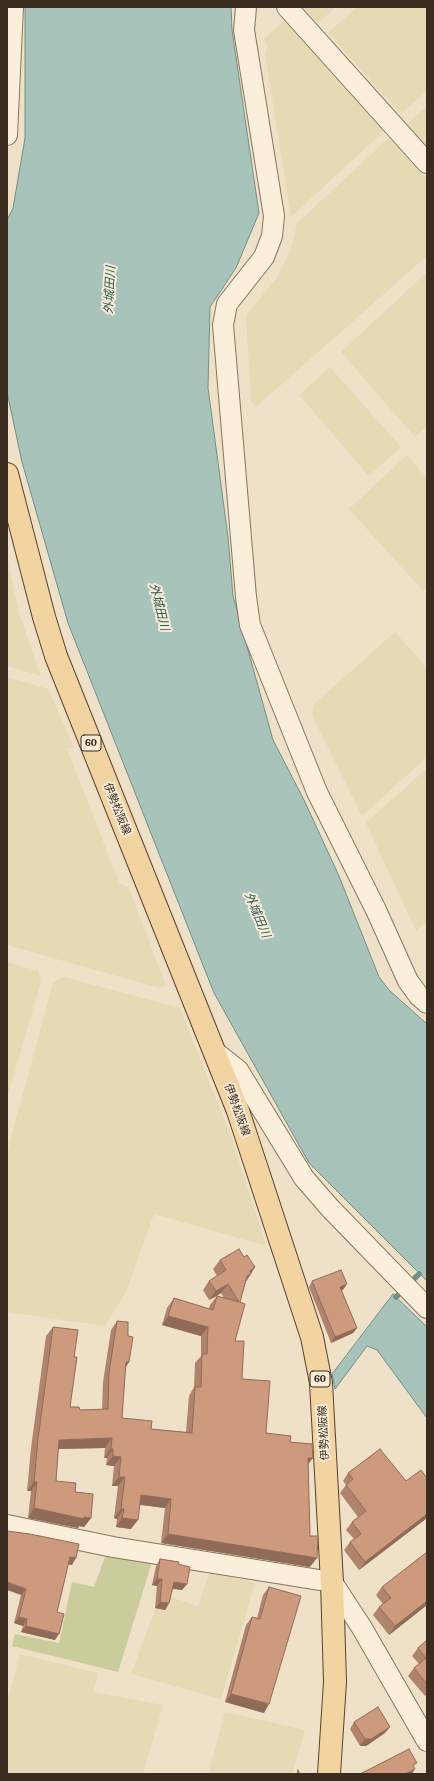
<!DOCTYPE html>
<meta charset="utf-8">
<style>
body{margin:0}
#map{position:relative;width:434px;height:1781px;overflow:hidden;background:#efe1c7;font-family:Literata,serif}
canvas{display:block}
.frame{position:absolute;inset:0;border:8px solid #3b2c20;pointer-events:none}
</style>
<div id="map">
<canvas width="434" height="1781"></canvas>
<div class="frame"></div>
</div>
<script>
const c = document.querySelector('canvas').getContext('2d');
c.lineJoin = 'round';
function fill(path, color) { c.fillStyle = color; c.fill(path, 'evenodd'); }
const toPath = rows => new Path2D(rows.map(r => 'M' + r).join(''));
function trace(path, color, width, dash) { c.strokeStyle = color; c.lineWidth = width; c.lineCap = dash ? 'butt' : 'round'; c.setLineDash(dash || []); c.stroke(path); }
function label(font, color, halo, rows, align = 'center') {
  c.font = font + ' Literata,"Noto Sans JP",serif'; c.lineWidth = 4; c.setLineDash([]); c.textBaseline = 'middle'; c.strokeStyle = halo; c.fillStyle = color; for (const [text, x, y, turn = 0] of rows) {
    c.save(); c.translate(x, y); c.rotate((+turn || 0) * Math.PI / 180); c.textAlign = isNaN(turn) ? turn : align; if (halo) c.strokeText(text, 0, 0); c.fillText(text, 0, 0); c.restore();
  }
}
fill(toPath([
 [303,7,336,7,318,23],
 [357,7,427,7,427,91,401,114,328,33],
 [286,19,384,131,291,217,265,54,268,46,264,39],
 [427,106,427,146,407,124],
 [389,138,427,178,427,256,256,407,251,401,246,315,276,279,291,249,297,223],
 [427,272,427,426,415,437,341,352],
 [330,367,401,447,369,476,299,395],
 [407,455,427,478,427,588,423,591,349,509],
 [7,558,20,616,41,676,7,666],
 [395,632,427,668,427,757,362,816,312,715,314,704],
 [7,677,48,689,74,747,67,749,119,882,129,888,166,986,159,988,7,945],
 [427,768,427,921,416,931,366,823],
 [7,962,38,971,41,981,7,1099],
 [64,977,180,1008,232,1139,266,1246,154,1214,126,1292,105,1326,7,1312,7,1152,53,983],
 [210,1572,255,1583,221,1699,131,1674,161,1594,198,1606],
 [20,1654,98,1673,93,1692,163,1705,143,1774,7,1774,7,1703],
 [225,1712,305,1730,292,1774,208,1774]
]), '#e5dab4');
fill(toPath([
 [107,1551,153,1559,118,1672,12,1646,15,1634,59,1643,72,1582,94,1587]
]), '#cacd9b');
const water = toPath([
 [25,7,231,7,232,30,259,213,236,268,210,307,208,388,228,537,233,596,273,740,304,800,339,876,379,977,389,990,427,1024,427,1281,309,1163,214,993,68,623,22,462,7,392,7,220,13,208,25,138,25,7],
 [393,1294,427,1327,427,1418,377,1350,367,1346,335,1389,332,1374,393,1294]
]);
fill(water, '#a8c3ba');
trace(water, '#6e9187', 1);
trace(toPath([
 [413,1280,419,1274],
 [396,1297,401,1292]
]), '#6e9187', 5.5);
const minor = toPath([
 [246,7,244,30,274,216,272,236,264,257,227,304,223,325,246,597,250,625,317,792,376,910,408,981,419,996,427,1003],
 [287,7,427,163],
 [7,135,13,7],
 [214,1051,238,1070,304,1178,330,1208,427,1308],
 [7,1525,113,1547,332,1582,362,1628,427,1741]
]);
const major = toPath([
 [7,474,44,617,56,656,238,1111,312,1337,321,1383,332,1582,335,1682,329,1774]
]);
trace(minor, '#8b735c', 22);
trace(major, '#594130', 24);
trace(minor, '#f9efdb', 20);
trace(major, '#f1d4a0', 22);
fill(toPath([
 [244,1257,255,1267,246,1281,240,1302,235,1341,242,1379,266,1433,290,1442,308,1464,310,1567,161,1543,165,1508,140,1505,131,1529,116,1527,117,1519,114,1518,118,1486,112,1486,114,1466,106,1465,107,1458,104,1458,105,1448,58,1449,56,1481,75,1492,91,1518,84,1527,79,1526,78,1528,28,1518,31,1491,27,1491,31,1448,46,1336,53,1327,74,1357,70,1407,80,1410,102,1410,103,1382,111,1330,117,1321,125,1368,122,1418,151,1429,186,1432,189,1396,194,1387,195,1363,201,1356,201,1336,162,1325,167,1308,174,1298,209,1309,210,1305,217,1296,209,1300,203,1290,209,1281,217,1276,213,1269,220,1260],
 [221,1293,224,1298,217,1296],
 [312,1281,343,1290,341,1290,357,1328,353,1333,331,1343,309,1287],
 [348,1473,406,1481,427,1478,427,1518,359,1570,344,1550,350,1542,354,1539,346,1530,352,1522,358,1517,340,1493,346,1485,343,1481],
 [7,1531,72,1565,68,1564,57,1612,55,1640,21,1632,23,1626,14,1623,21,1595],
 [160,1559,187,1584,182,1590,173,1589,169,1603,165,1610,155,1608,157,1586,152,1585,156,1566],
 [269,1587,264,1713,225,1702,246,1625,252,1617,257,1618,263,1595],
 [382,1587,427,1605,389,1635,373,1615,379,1607,383,1604,376,1595],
 [427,1640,427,1694,425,1696,408,1676,414,1668,419,1664,412,1656,418,1648],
 [354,1722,385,1733,366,1746,360,1746,350,1729]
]), '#b0846c');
fill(toPath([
 [255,1267,250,1275,251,1274,245,1283,250,1271],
 [228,1284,221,1293,209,1300,216,1291],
 [347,1284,343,1290,336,1292,340,1287],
 [168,1316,208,1327,201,1336,162,1325],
 [357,1328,353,1333,331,1343,335,1337],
 [126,1362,129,1362,123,1372],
 [112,1438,105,1448,53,1449,59,1440],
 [111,1448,113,1449,107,1458,104,1458],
 [113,1456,121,1457,114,1466,106,1465],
 [308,1458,313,1458,306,1467],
 [119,1477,125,1477,118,1486,112,1486],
 [34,1482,37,1482,31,1491,27,1491],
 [141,1495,171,1499,165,1508,135,1504],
 [34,1508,84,1517,91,1518,84,1527,79,1526,78,1528,28,1518],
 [121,1509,124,1509,117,1519,114,1518],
 [427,1514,427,1518,359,1570,365,1562],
 [122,1518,138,1520,131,1529,116,1527],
 [168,1534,317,1558,310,1567,161,1543],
 [70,1557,76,1558,72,1565,66,1564],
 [157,1579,162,1579,157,1586,152,1585],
 [7,1582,26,1589,21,1595,7,1590],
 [174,1582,187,1584,182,1590,170,1588],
 [427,1601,427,1605,389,1635,395,1626],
 [160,1602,169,1603,165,1610,155,1608],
 [19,1617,27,1619,23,1626,14,1623],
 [26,1626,59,1634,55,1640,21,1632],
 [231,1694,269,1704,264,1713,225,1702],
 [390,1727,385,1733,366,1746,360,1746,365,1739],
 [415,1769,412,1774,405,1774]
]), '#906c58');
const building = toPath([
 [239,1249,244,1257,247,1255,255,1267,250,1271,251,1274,247,1276,240,1302,245,1304,235,1341,244,1341,242,1379,270,1381,266,1433,291,1436,290,1442,312,1444,313,1458,308,1458,310,1536,318,1536,317,1558,168,1534,171,1499,141,1495,138,1520,122,1518,124,1509,121,1509,125,1477,119,1477,121,1457,113,1456,113,1449,111,1448,112,1438,59,1440,56,1481,76,1483,75,1492,93,1494,91,1518,84,1517,84,1519,34,1508,37,1482,34,1482,38,1439,53,1327,78,1330,74,1357,77,1357,70,1407,79,1407,80,1410,108,1409,109,1373,117,1321,128,1322,128,1336,133,1337,129,1362,126,1362,122,1418,152,1421,151,1429,192,1433,195,1387,201,1387,202,1354,207,1354,208,1327,168,1316,174,1298,213,1310,217,1296,239,1302,228,1284,216,1291,209,1281,226,1270,220,1260,239,1249],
 [341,1270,347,1284,340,1287,357,1328,335,1337,312,1281,341,1270],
 [380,1449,406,1481,421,1470,427,1478,427,1514,365,1562,350,1542,361,1534,352,1522,366,1511,346,1485,353,1479,348,1473,380,1449],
 [7,1531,30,1534,79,1544,76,1558,70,1557,57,1612,64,1614,59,1634,26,1626,27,1619,19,1617,26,1589,7,1582,7,1531],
 [427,1552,427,1601,395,1626,379,1607,391,1598,382,1587,427,1552],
 [160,1559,179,1562,178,1564,190,1567,187,1584,174,1582,169,1603,160,1602,162,1579,157,1579,160,1559],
 [269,1587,301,1596,269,1704,231,1694,252,1617,260,1619,269,1587],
 [427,1640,427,1684,414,1668,426,1658,418,1648,427,1640],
 [378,1707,390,1727,371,1739,365,1739,354,1722,378,1707],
 [409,1749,417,1763,413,1765,415,1769,405,1774,360,1774,409,1749],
 [298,1770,300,1774,297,1774,298,1770]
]);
fill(building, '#cd9a7d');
trace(building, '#906c58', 1);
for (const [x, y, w] of [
 [91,743,20],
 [320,1379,20]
]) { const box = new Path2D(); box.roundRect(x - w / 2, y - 8, w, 16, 3); c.fillStyle = '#f6ebd7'; c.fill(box); trace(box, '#3b2c20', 1); }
label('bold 10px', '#3b2c20', null, [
 ["60",91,743],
 ["60",320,1379]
]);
label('11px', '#3b2c20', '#f6ebd7', [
 ["伊勢松阪線",117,809,68],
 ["伊勢松阪線",237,1110,70],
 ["伊勢松阪線",324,1433,-93]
]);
label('italic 12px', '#2f5b56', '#f6ebd7', [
 ["外城田川",110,290,-87],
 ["外城田川",159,607,76],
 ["外城田川",257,915,67]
]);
</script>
